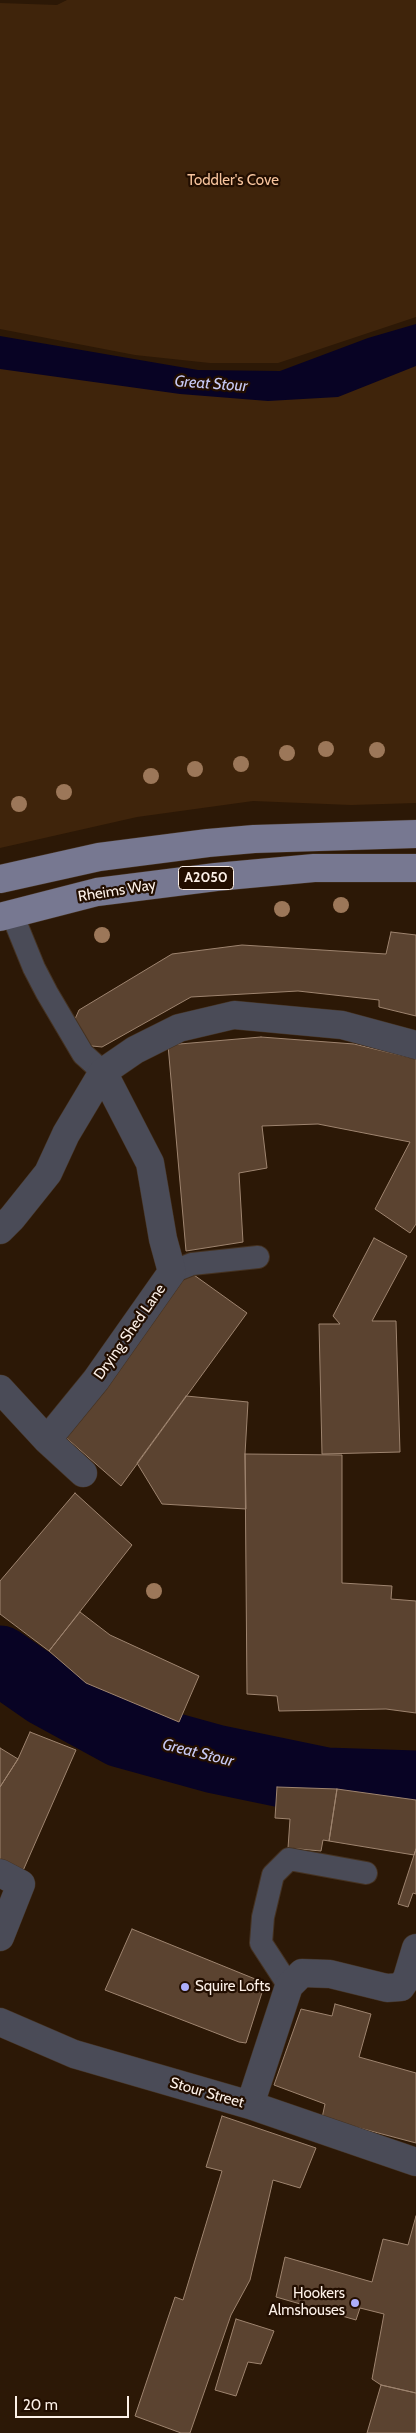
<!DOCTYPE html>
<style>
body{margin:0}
#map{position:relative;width:416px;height:2433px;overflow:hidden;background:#2c1806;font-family:Cabin,sans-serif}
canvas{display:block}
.scale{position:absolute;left:15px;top:2396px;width:114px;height:22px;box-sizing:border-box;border:2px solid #fdf1e8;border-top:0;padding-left:6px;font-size:15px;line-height:18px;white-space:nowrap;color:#fdf1e8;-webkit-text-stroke:4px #220e00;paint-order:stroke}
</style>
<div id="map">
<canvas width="416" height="2433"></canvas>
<div class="scale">20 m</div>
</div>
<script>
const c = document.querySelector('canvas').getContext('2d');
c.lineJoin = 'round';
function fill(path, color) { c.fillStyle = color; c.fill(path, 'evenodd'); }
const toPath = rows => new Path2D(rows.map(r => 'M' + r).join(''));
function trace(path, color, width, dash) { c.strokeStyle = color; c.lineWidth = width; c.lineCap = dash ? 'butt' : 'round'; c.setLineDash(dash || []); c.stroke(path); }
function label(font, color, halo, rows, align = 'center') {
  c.font = font + ' Cabin,sans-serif'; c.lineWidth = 4.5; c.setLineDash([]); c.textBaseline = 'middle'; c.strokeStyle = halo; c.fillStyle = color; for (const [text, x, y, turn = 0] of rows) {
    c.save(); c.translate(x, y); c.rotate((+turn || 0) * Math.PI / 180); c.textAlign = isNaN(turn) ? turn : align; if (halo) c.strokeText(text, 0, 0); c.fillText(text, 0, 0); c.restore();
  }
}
fill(toPath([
 [67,0,416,0,416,317,278,363,210,363,135,355,0,329,0,3,57,5],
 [416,342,416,803,351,805,253,801,137,817,0,848,0,350,293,385]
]), '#3f240b');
fill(toPath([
 [416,324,416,366,338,397,268,401,180,394,0,369,0,336,198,370,280,371,368,338]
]), '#080324');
trace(toPath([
 [0,1660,46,1692,121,1733,215,1759,326,1782,416,1785]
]), '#080324', 69);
const building = toPath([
 [391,932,416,935,416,1016,379,1007,379,1000,298,991,191,997,102,1047,92,1046,82,1041,75,1019,79,1010,172,954,242,945,386,954,391,932],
 [261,1037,354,1044,416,1059,416,1224,410,1233,375,1209,410,1142,318,1124,262,1126,267,1168,239,1173,243,1242,186,1251,168,1045,261,1037],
 [374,1238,407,1256,372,1321,396,1321,400,1452,322,1454,319,1324,340,1324,333,1316,374,1238],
 [187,1270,247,1313,121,1486,63,1435,187,1270],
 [186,1396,248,1402,245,1454,246,1509,162,1504,137,1463,186,1396],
 [245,1454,342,1455,342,1583,392,1586,391,1599,416,1601,416,1713,386,1709,279,1711,277,1696,247,1694,245,1454],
 [75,1493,132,1545,49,1651,0,1614,0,1581,75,1493],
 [80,1612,110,1635,199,1676,179,1722,86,1683,49,1651,80,1612],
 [30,1732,76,1750,22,1873,0,1863,0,1787,18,1759,30,1732],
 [0,1748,18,1759,0,1787,0,1748],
 [277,1787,337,1789,329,1841,323,1840,321,1851,288,1848,290,1819,275,1818,277,1787],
 [337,1789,416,1800,416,1849,414,1855,329,1841,337,1789],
 [416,1849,416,1894,413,1893,408,1907,398,1904,416,1849],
 [132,1929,265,1983,246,2043,239,2042,105,1990,132,1929],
 [335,2004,371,2014,359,2057,416,2073,416,2143,322,2118,325,2104,274,2085,301,2009,332,2016,335,2004],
 [222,2116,316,2148,300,2188,273,2180,250,2280,231,2315,190,2433,181,2433,135,2416,175,2297,183,2300,222,2171,206,2167,222,2116],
 [416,2216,416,2393,381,2385,372,2379,384,2314,360,2308,356,2320,276,2297,285,2257,372,2282,383,2239,408,2245,416,2216],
 [236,2319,274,2331,261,2364,248,2362,236,2396,215,2390,236,2319],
 [381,2385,416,2393,416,2433,367,2433,381,2385]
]);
fill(building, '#5b4330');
trace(building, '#9e846f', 1);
const service = toPath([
 [12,914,34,968,47,993,83,1054,103,1072],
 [172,1272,192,1264,258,1257],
 [289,1986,261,1943,263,1917,273,1875,289,1859,366,1873]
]);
const minor = toPath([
 [0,1230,12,1218,48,1173,66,1134,103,1072,135,1050,179,1028,234,1015,342,1025,416,1045],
 [0,1389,47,1440,83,1473],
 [47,1440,96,1380,172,1272,163,1239,150,1163,103,1072],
 [0,1873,21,1884,0,1937],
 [0,2022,74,2054,250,2105,416,2162],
 [250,2105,289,1986,302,1973,330,1974,387,1988,401,1987,407,1978,416,1948]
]);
const primary = toPath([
 [0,879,99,857,208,843,254,839,416,834],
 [0,917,97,892,216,877,314,868,416,868]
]);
trace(service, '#453221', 24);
trace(minor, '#453221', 29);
trace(primary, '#453221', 29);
trace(service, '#4a4b57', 22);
trace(minor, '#4a4b57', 28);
trace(primary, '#777891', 28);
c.fillStyle = '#9c7759';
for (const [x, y] of [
 [326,749],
 [377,750],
 [287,753],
 [241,764],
 [195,769],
 [151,776],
 [64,792],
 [19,804],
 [341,905],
 [282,909],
 [102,935],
 [154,1591]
]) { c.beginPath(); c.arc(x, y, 8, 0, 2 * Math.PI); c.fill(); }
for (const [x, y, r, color] of [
 [185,1987,5,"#adaffb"],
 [355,2303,5,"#adaffb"]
]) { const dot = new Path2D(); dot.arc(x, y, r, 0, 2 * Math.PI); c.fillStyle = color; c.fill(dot); trace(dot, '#220e00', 2); }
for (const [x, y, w] of [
 [206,878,55]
]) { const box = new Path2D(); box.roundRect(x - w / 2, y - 11.5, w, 23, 4); c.fillStyle = '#220e00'; c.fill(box); trace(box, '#fdf1e8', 1); }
label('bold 14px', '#fdf1e8', null, [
 ["A2050",206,878]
]);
label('15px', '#f7c49d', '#220e00', [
 ["Toddler's Cove",233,181]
]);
label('15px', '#fdf1e8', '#220e00', [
 ["Rheims Way",117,891,-9],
 ["Drying Shed Lane",130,1332,-55],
 ["Stour Street",207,2093,16]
]);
label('15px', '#fdf1e8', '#220e00', [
 ["Squire Lofts",195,1987],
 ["Hookers",345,2294,"right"],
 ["Almshouses",345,2311,"right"]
], 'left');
label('italic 16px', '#c7c9f3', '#220e00', [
 ["Great Stour",211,384,4],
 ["Great Stour",198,1753,14]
]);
</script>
